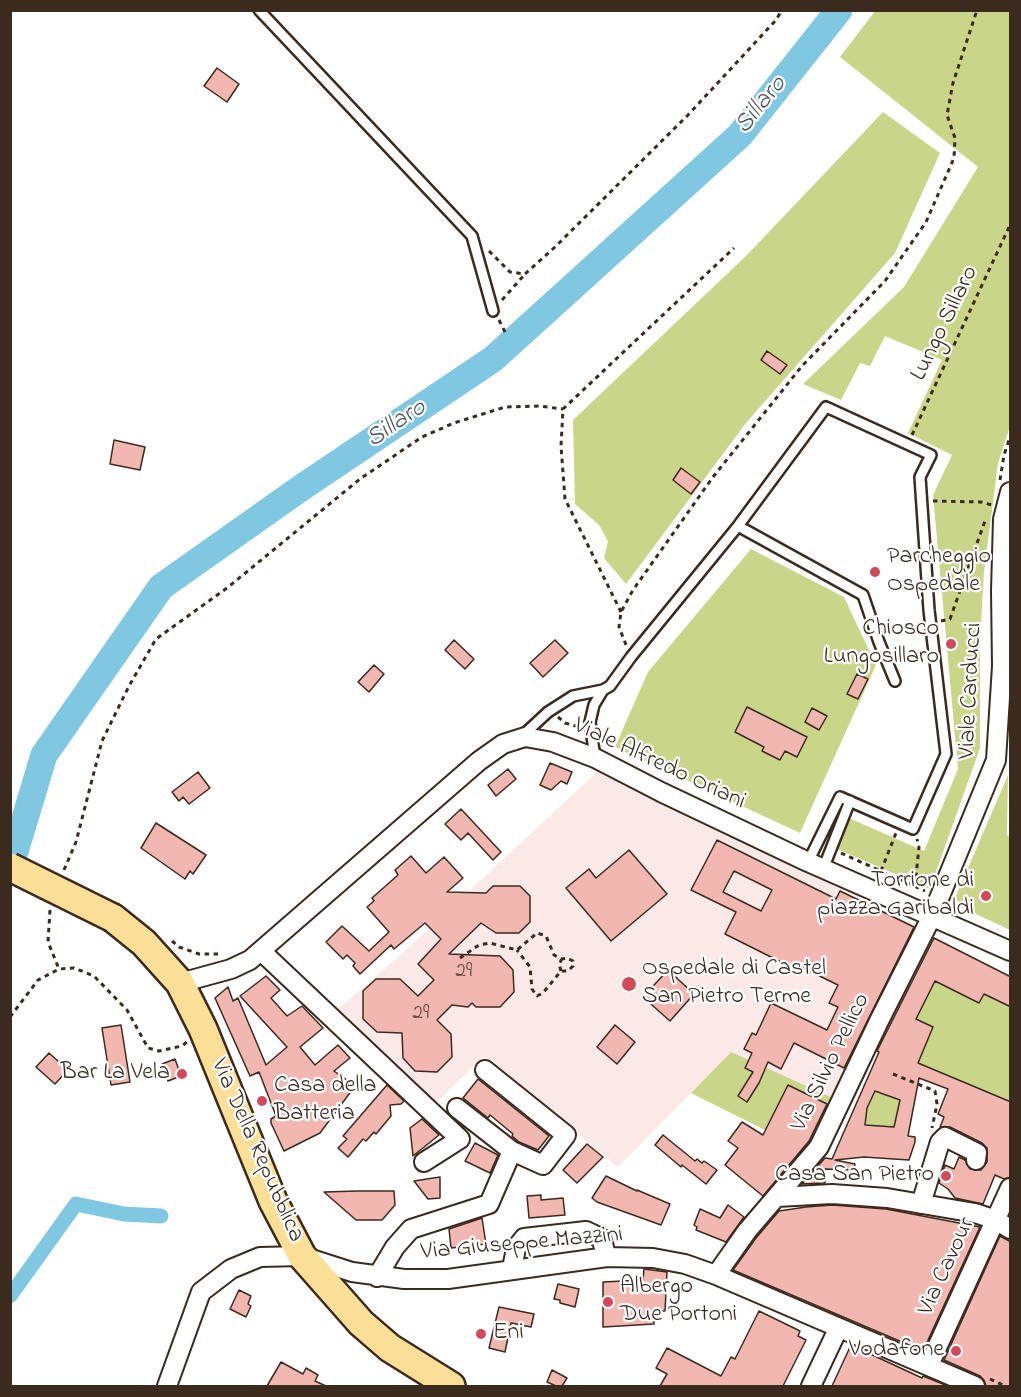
<!DOCTYPE html>
<style>
body{margin:0}
#map{position:relative;width:1021px;height:1397px;overflow:hidden;background:#fff;font-family:"Indie Flower",sans-serif}
canvas{display:block}
.frame{position:absolute;inset:0;border:12px solid #3b2a1e;pointer-events:none}
</style>
<div id="map">
<canvas width="1021" height="1397"></canvas>
<div class="frame"></div>
</div>
<script>
const c = document.querySelector('canvas').getContext('2d');
c.lineJoin = 'round';
function fill(path, color) { c.fillStyle = color; c.fill(path, 'evenodd'); }
const toPath = rows => new Path2D(rows.map(r => 'M' + r).join(''));
function trace(path, color, width, dash) { c.strokeStyle = color; c.lineWidth = width; c.lineCap = dash ? 'butt' : 'round'; c.setLineDash(dash || []); c.stroke(path); }
function label(font, color, halo, rows, align = 'center') {
  c.font = font + ' "Indie Flower",sans-serif'; c.lineWidth = 4.5; c.setLineDash([]); c.textBaseline = 'middle'; c.strokeStyle = halo; c.fillStyle = color; for (const [text, x, y, turn = 0] of rows) {
    c.save(); c.translate(x, y); c.rotate((+turn || 0) * Math.PI / 180); c.textAlign = isNaN(turn) ? turn : align; if (halo) c.strokeText(text, 0, 0); c.fillText(text, 0, 0); c.restore();
  }
}
fill(toPath([
 [597,772,919,927,837,1101,731,1052,618,1167,483,1057,434,1105,337,1010,396,959]
]), '#fbe9e8');
fill(toPath([
 [875,11,1010,11,1010,426,998,463,984,572,980,642,980,748,930,889,837,849,849,818,924,851,958,769,933,495,952,455,908,433,942,360,885,336,870,366,860,363,841,400,803,384,904,287,978,167,840,57],
 [883,112,940,153,895,253,746,423,626,584,604,558,608,541,599,525,575,504,573,420,745,257],
 [751,549,844,597,876,665,800,833,615,747,648,672],
 [1008,775,1007,835,1010,837,1010,930,959,906,956,896],
 [935,981,979,1003,984,994,1010,1007,1010,1097,1009,1101,918,1063,933,1027,916,1019],
 [731,1052,842,1102,813,1154,691,1093],
 [875,1091,900,1100,894,1127,865,1125,866,1098,871,1100]
]), '#c9d689');
trace(toPath([
 [10,1296,76,1204,124,1214,161,1216]
]), '#80c8e1', 15);
trace(toPath([
 [10,868,44,755,161,587,301,488,493,359,740,135,839,10]
]), '#80c8e1', 27);
const building = toPath([
 [217,68,239,84,227,102,204,86,217,68],
 [767,351,787,365,780,374,761,360,767,351],
 [114,440,145,447,140,470,110,464,114,440],
 [681,468,700,482,691,494,673,480,681,468],
 [454,640,474,659,465,669,445,650,454,640],
 [555,640,568,653,543,677,530,663,555,640],
 [374,665,384,674,369,692,358,682,374,665],
 [857,674,868,679,858,699,847,694,857,674],
 [747,707,807,737,797,757,785,751,780,760,762,751,764,747,735,732,747,707],
 [812,708,827,716,819,730,805,722,812,708],
 [550,763,572,772,567,784,561,781,551,790,540,785,550,763],
 [508,769,516,779,496,796,488,785,508,769],
 [198,772,210,788,189,804,183,797,179,801,172,792,198,772],
 [461,809,501,852,493,860,468,833,461,840,445,824,461,809],
 [156,823,206,855,193,874,190,871,185,879,141,848,156,823],
 [717,840,836,899,840,891,914,927,844,1068,794,1043,781,1069,768,1062,759,1083,747,1102,738,1096,753,1072,745,1068,752,1053,744,1049,752,1033,756,1035,771,1003,827,1030,838,1007,829,1003,838,985,801,967,799,971,725,934,736,912,691,890,717,840],
 [734,871,772,890,761,911,723,892,734,871],
 [629,850,667,894,611,941,566,888,589,869,596,878,629,850],
 [411,856,426,873,444,857,463,878,447,892,486,893,493,886,520,886,530,896,530,922,519,933,496,933,481,923,449,954,500,956,513,970,514,992,500,1007,476,1007,472,1003,468,1007,452,1005,437,1020,451,1034,452,1057,437,1072,415,1071,403,1058,402,1033,377,1032,363,1019,363,991,376,979,400,979,418,996,434,980,418,964,441,939,425,923,394,949,391,945,360,974,353,966,355,963,347,955,343,959,326,942,342,926,369,951,389,932,367,907,374,901,372,898,398,875,395,870,411,856],
 [934,938,1011,977,1011,1007,984,994,979,1003,935,981,916,1019,933,1027,918,1063,1011,1102,1011,1177,1004,1179,995,1175,983,1204,955,1198,948,1189,939,1183,945,1165,954,1169,959,1157,965,1160,970,1169,981,1170,987,1162,987,1148,982,1143,950,1127,940,1127,944,1117,938,1114,948,1089,919,1078,908,1136,915,1137,915,1142,909,1160,864,1157,835,1160,855,1164,854,1170,825,1169,825,1183,802,1184,825,1158,832,1159,879,1052,877,1051,934,938],
 [875,1091,900,1100,894,1127,865,1125,867,1108,875,1091],
 [668,970,694,994,670,1021,643,997,668,970],
 [266,976,280,990,271,998,287,1016,302,1006,323,1028,300,1047,315,1065,338,1045,350,1058,334,1071,355,1086,320,1133,284,1151,271,1123,271,1119,276,1116,259,1072,250,1076,215,998,228,987,233,1001,238,998,266,1065,287,1047,240,996,266,976],
 [121,1025,130,1082,111,1085,102,1028,121,1025],
 [615,1025,635,1042,617,1064,597,1047,615,1025],
 [49,1053,68,1070,55,1084,36,1067,49,1053],
 [175,1059,181,1076,168,1081,162,1064,175,1059],
 [478,1079,549,1136,538,1150,519,1142,512,1136,513,1134,490,1115,488,1118,463,1098,478,1079],
 [387,1085,404,1101,401,1104,390,1105,391,1116,376,1134,374,1132,366,1141,363,1139,348,1157,338,1148,347,1139,343,1136,387,1085],
 [788,1085,827,1104,809,1141,763,1196,725,1165,738,1148,728,1141,742,1122,763,1135,788,1085],
 [422,1119,439,1135,413,1156,410,1128,422,1119],
 [663,1135,695,1161,697,1159,702,1163,704,1161,717,1170,706,1184,682,1165,681,1167,655,1145,663,1135],
 [475,1143,498,1155,490,1173,465,1161,475,1143],
 [587,1144,603,1157,577,1183,563,1170,587,1144],
 [606,1176,637,1191,637,1190,670,1204,661,1225,597,1202,592,1198,606,1176],
 [440,1177,440,1198,428,1199,414,1181,440,1177],
 [357,1191,394,1191,395,1205,382,1220,356,1220,324,1192,357,1191],
 [541,1195,541,1200,563,1198,565,1215,529,1218,527,1196,541,1195],
 [728,1205,744,1217,726,1242,696,1230,697,1227,694,1225,700,1209,720,1218,728,1205],
 [832,1205,886,1209,980,1227,923,1351,733,1270,756,1238,779,1211,806,1207,832,1205],
 [482,1218,486,1244,451,1248,449,1229,482,1218],
 [1000,1236,1011,1242,1011,1386,986,1386,984,1380,980,1376,944,1360,1000,1236],
 [644,1269,667,1272,665,1311,654,1311,654,1324,603,1327,603,1282,643,1280,644,1269],
 [558,1284,579,1289,575,1307,560,1303,560,1300,554,1299,558,1284],
 [239,1290,251,1296,248,1304,251,1306,246,1317,230,1309,239,1290],
 [499,1307,534,1314,531,1327,511,1323,505,1352,489,1348,499,1307],
 [759,1311,800,1331,798,1336,806,1340,783,1386,660,1386,667,1374,656,1368,667,1348,721,1376,731,1357,735,1359,759,1311],
 [851,1345,922,1378,923,1376,948,1386,832,1386,851,1345],
 [281,1362,303,1374,306,1368,318,1375,315,1381,326,1386,267,1386,281,1362],
 [552,1370,567,1378,562,1386,556,1386,547,1382,552,1370]
]);
fill(building, '#f2b7b1');
trace(building, '#3b2a1e', 1.5);
const lane = toPath([
 [259,10,472,236,493,311],
 [738,526,863,595,879,642,895,681],
 [521,737,548,712,573,696,603,690,610,686,631,657,738,526,826,407,931,455,920,477,929,610,946,754,913,829,840,797,808,862],
 [595,758,590,722,594,705,603,690],
 [823,869,850,801]
]);
const street = toPath([
 [261,951,460,1139,424,1162],
 [180,983,231,969,250,960,479,761,503,744,525,737,553,742,595,758,661,792,808,862,1010,951],
 [457,1108,512,1151],
 [777,1197,832,1194,887,1198,975,1213,996,1220,1010,1229],
 [921,1204,940,1142,945,1137,977,1153,976,1160],
 [512,1269,516,1248,524,1238,586,1231,601,1238,607,1257],
 [716,1275,747,1231,819,1147,879,1021,931,918,996,760,1002,666,1001,591,1003,519,1010,492],
 [377,1277,395,1247,411,1229,489,1204,512,1151,543,1165,566,1135,485,1070],
 [929,1365,1010,1188],
 [167,1386,201,1292,231,1269,260,1257,302,1256,352,1272,404,1279,448,1279,607,1257,653,1258,685,1264,716,1275,975,1386],
 [811,1386,838,1329]
]);
const primary = toPath([
 [113,918,144,943,180,983,203,1029,273,1201,302,1256,361,1323,390,1348,451,1386]
]);
trace(lane, '#3b2a1e', 14);
trace(street, '#3b2a1e', 22);
trace(primary, '#3b2a1e', 32);
trace(toPath([
 [489,251,510,272,525,274,555,247,688,115,776,20,782,10],
 [502,300,525,274],
 [499,320,505,332],
 [912,435,1010,225],
 [1000,480,1004,455,1010,437],
 [933,501,981,502,992,505],
 [621,612,565,499,561,446,563,409,734,248],
 [941,621,950,619,986,518],
 [626,645,619,627,621,612,633,590,713,477,802,366,885,281,926,222,954,158,955,138,947,115,953,83,977,10],
 [558,717,565,723,579,727],
 [841,853,925,891],
 [64,870,76,842,102,741,129,686,156,639,227,588,360,479,422,437,454,423,505,407,539,406,563,409],
 [881,871,896,833],
 [915,886,919,847,917,839],
 [50,910,48,942,59,969],
 [172,941,179,947,199,954,222,954],
 [460,958,479,945,490,943,517,950,537,933,546,936,554,955,562,959,567,958,573,961,573,966,568,971,561,971,543,993,537,996,532,989,530,967,517,950],
 [561,971,559,964,562,959],
 [10,1017,38,980,59,969,74,968,94,976,127,1010,148,1048,159,1051,182,1046,187,1042],
 [893,1074,935,1091,937,1104,932,1128],
 [990,1379,1005,1386]
]), '#3b2a1e', 3, [4.5, 4.5]);
trace(lane, '#fff', 9);
trace(street, '#fff', 18);
trace(primary, '#fbdf96', 27);
const primaryBridge = toPath([
 [10,867,113,918]
]);
trace(primaryBridge, '#3b2a1e', 32, []);
trace(primaryBridge, '#fbdf96', 27);
for (const [x, y, r, color] of [
 [875,572,6,"#d1495b"],
 [951,644,6,"#d1495b"],
 [986,896,6,"#d1495b"],
 [629,984,8,"#d1495b"],
 [182,1074,6,"#d1495b"],
 [262,1101,6,"#d1495b"],
 [946,1176,6,"#d1495b"],
 [608,1302,6,"#d1495b"],
 [481,1334,6,"#d1495b"],
 [956,1351,6,"#d1495b"]
]) { const dot = new Path2D(); dot.arc(x, y, r, 0, 2 * Math.PI); c.fillStyle = color; c.fill(dot); trace(dot, '#fff', 2); }
label('21px', '#694d43', null, [
 ["29",464,973],
 ["29",421,1015]
]);
label('24px', '#3b2a1e', '#fff', [
 ["Lungo Sillaro",946,324,-64],
 ["Viale Carducci",972,691,-87],
 ["Viale Alfredo Oriani",659,765,25],
 ["Via Silvio Pellico",832,1063,-64],
 ["Via Della Repubblica",256,1151,66],
 ["Via Giuseppe Mazzini",522,1245,-5],
 ["Via Cavour",948,1267,-65]
]);
label('24px', '#3b2a1e', '#fff', [
 ["Parcheggio",887,558],
 ["Ospedale",887,586],
 ["Chiosco",939,630,"right"],
 ["Lungosillaro",939,658,"right"],
 ["Torrione di",974,882,"right"],
 ["piazza Garibaldi",974,910,"right"],
 ["Ospedale di Castel",642,970],
 ["San Pietro Terme",642,998],
 ["Bar La Vela",170,1074,"right"],
 ["Casa della",274,1087],
 ["Batteria",274,1115],
 ["Casa San Pietro",934,1176,"right"],
 ["Albergo",620,1288],
 ["Due Portoni",620,1316],
 ["Eni",493,1334],
 ["Vodafone",944,1351,"right"]
], 'left');
label('italic 26px', '#505958', '#fff', [
 ["Sillaro",762,106,-51],
 ["Sillaro",397,425,-34]
]);
</script>
